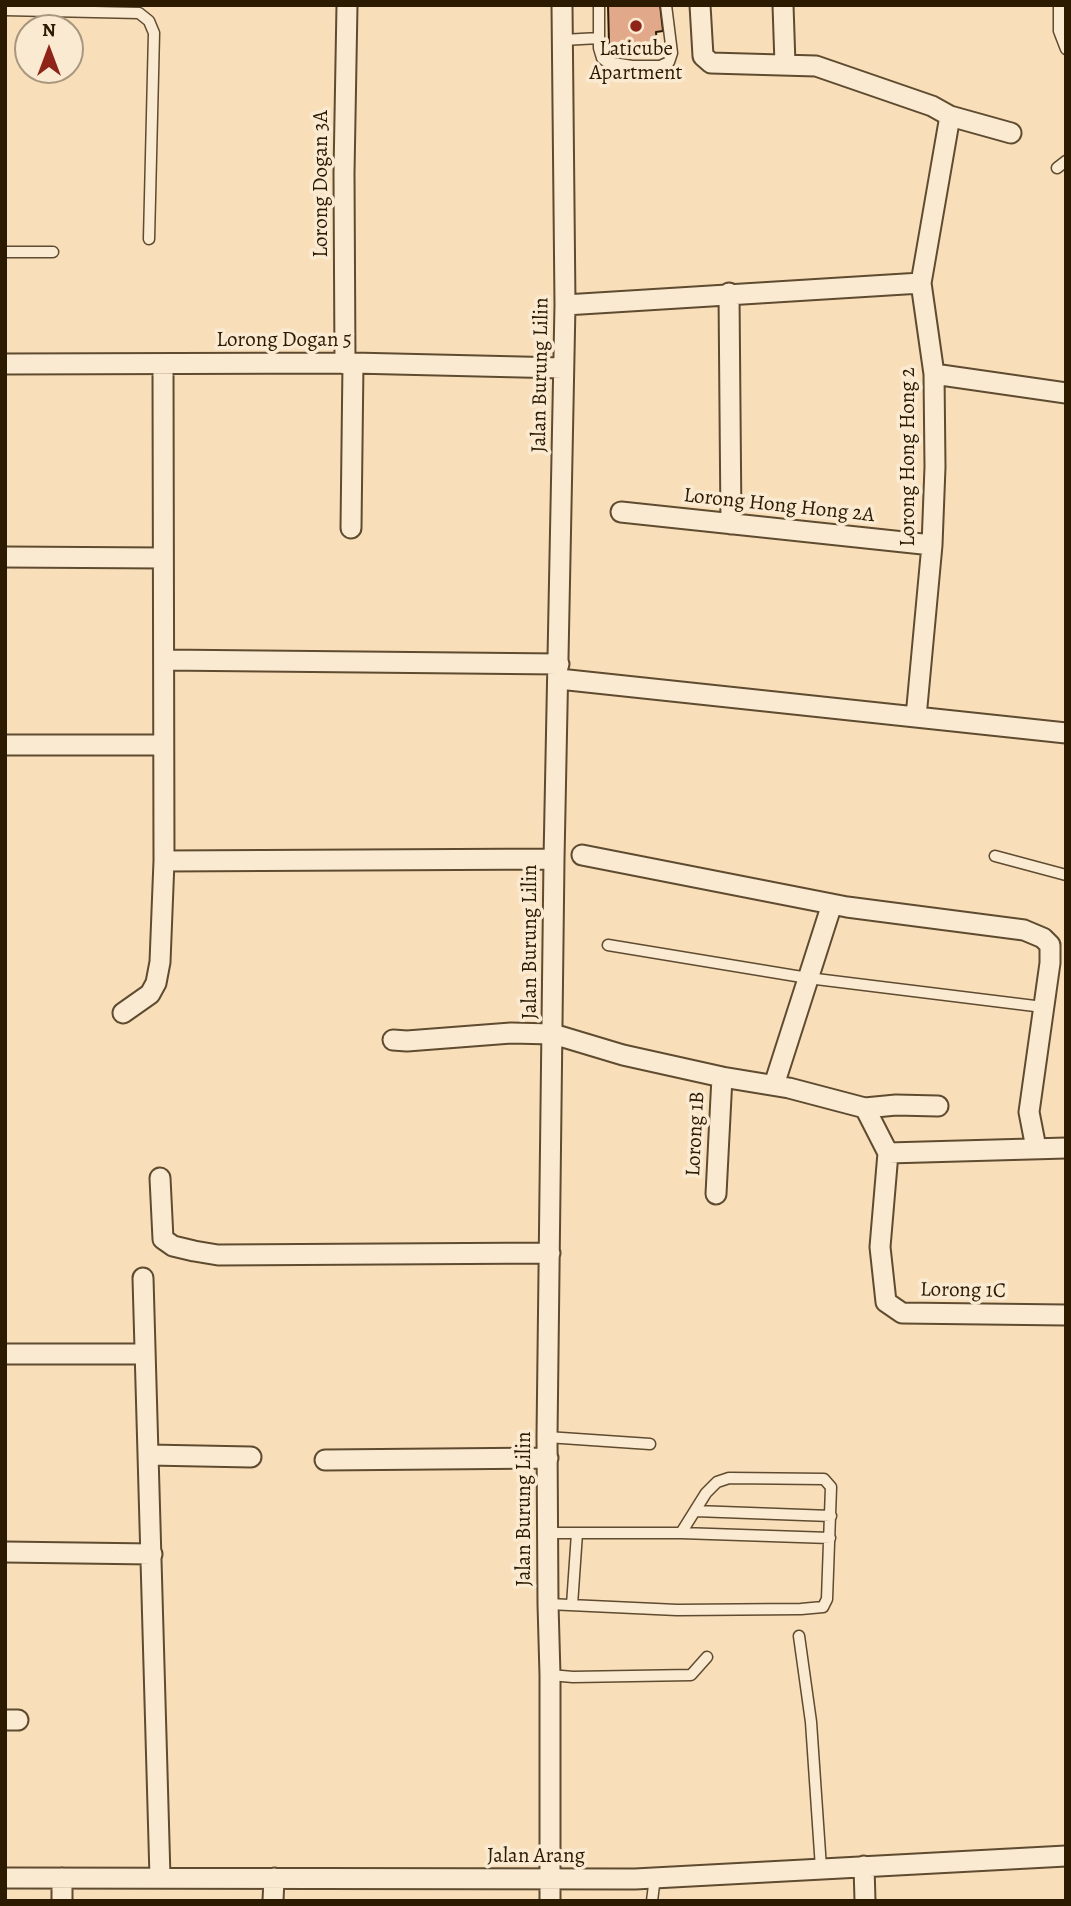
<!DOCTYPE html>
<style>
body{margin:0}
#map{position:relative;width:1071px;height:1906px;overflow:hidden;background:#f8deb9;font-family:Alegreya,serif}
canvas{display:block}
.frame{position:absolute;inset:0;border:7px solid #2c1a01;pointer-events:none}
.north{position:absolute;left:14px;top:14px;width:70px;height:70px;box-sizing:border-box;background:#faead2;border:2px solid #a8977e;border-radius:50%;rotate:0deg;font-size:19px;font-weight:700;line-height:28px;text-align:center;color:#2c1a01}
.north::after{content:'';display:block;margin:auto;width:24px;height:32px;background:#8f2418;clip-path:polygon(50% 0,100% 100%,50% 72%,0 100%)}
</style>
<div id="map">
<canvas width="1071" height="1906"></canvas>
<div class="frame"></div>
<div class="north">N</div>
</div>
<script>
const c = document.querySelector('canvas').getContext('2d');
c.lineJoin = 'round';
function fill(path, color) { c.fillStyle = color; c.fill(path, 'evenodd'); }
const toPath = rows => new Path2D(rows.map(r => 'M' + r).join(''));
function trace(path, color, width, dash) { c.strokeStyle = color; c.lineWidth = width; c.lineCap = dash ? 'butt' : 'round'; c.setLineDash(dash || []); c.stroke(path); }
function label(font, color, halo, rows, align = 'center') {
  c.font = font + ' Alegreya,serif'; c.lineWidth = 7; c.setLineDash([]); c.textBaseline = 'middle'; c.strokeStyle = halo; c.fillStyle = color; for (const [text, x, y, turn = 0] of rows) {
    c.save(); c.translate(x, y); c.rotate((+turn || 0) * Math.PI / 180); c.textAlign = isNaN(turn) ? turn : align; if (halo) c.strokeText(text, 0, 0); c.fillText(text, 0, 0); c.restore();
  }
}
const building = toPath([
 [608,5,660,5,663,31,656,32,657,46,609,44,608,5]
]);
fill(building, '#e1a88a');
trace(building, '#2c1a01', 2);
const service = toPath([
 [599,5,599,48,602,58,607,62,632,66,660,66,669,62,672,53,666,5],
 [1059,5,1059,31,1066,49],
 [5,10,139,13,149,21,154,33,149,239],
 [563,40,599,38],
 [1057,168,1066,161],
 [5,252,53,252],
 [995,856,1066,875],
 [608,945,808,978,1043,1007],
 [547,1437,650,1444],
 [695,1511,831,1516],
 [549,1533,681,1533,830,1538],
 [548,1604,677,1610,801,1609,823,1607,827,1599,831,1487,824,1479,729,1478,717,1482,706,1493,681,1533],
 [572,1605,577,1533],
 [799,1636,811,1722,821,1868],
 [550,1675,573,1677,691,1675,707,1657],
 [652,1901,655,1877]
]);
const minor = toPath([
 [700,5,703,56,711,63,816,66,932,106,950,116,1011,133],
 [783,5,785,64],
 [729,293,731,524],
 [565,305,921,283],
 [5,364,353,363,563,368],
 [345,364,344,173,347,5],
 [934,374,1066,393],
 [621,512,932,545],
 [351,528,353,363],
 [5,557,163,558],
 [164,660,559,664],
 [559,679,1066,733],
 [916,717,932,545,935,467,934,374,921,283,950,116],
 [5,745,162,745],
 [582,855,847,907,1024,930,1043,938,1050,945,1050,963,1029,1112,1036,1148],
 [164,861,554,859],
 [123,1013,150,994,156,983,160,962,164,861,163,364],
 [393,1040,407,1041,511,1033,553,1034,623,1055,722,1077,789,1088,865,1108,888,1153],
 [774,1085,832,904],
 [865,1108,896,1105,938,1106],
 [888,1153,880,1247,886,1302,902,1313,1066,1315],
 [888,1153,1066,1148],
 [160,1178,163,1239,173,1246,194,1251,218,1255,550,1253],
 [716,1194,722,1077],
 [143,1278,160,1877],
 [5,1354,145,1354],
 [149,1455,251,1457],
 [325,1460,548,1458],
 [5,1552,152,1554],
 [5,1720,18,1720],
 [864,1866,865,1901],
 [5,1878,635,1879,1066,1856],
 [62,1878,62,1901],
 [273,1901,274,1878],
 [550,1901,550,1675,548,1604,547,1437,554,859,565,305,562,5]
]);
trace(service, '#5f4b2f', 13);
trace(minor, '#5f4b2f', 23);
trace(service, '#faead2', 10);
trace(minor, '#faead2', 19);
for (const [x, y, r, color] of [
 [636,26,7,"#8f2418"]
]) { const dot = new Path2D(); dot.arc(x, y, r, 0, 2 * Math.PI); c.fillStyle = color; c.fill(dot); trace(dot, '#faead2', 2.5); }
label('21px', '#2c1a01', '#faead2', [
 ["Laticube",636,50],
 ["Apartment",636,74]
]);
label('21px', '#2c1a01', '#faead2', [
 ["Lorong Dogan 3A",322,184,-90],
 ["Lorong Dogan 5",284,341],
 ["Jalan Burung Lilin",541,375,-89],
 ["Lorong Hong Hong 2",909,457,-90],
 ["Lorong Hong Hong 2A",779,506,6],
 ["Jalan Burung Lilin",531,942,-90],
 ["Lorong 1B",696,1134,-87],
 ["Lorong 1C",963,1291,1],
 ["Jalan Burung Lilin",525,1509,-90],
 ["Jalan Arang",536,1857]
]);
</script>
